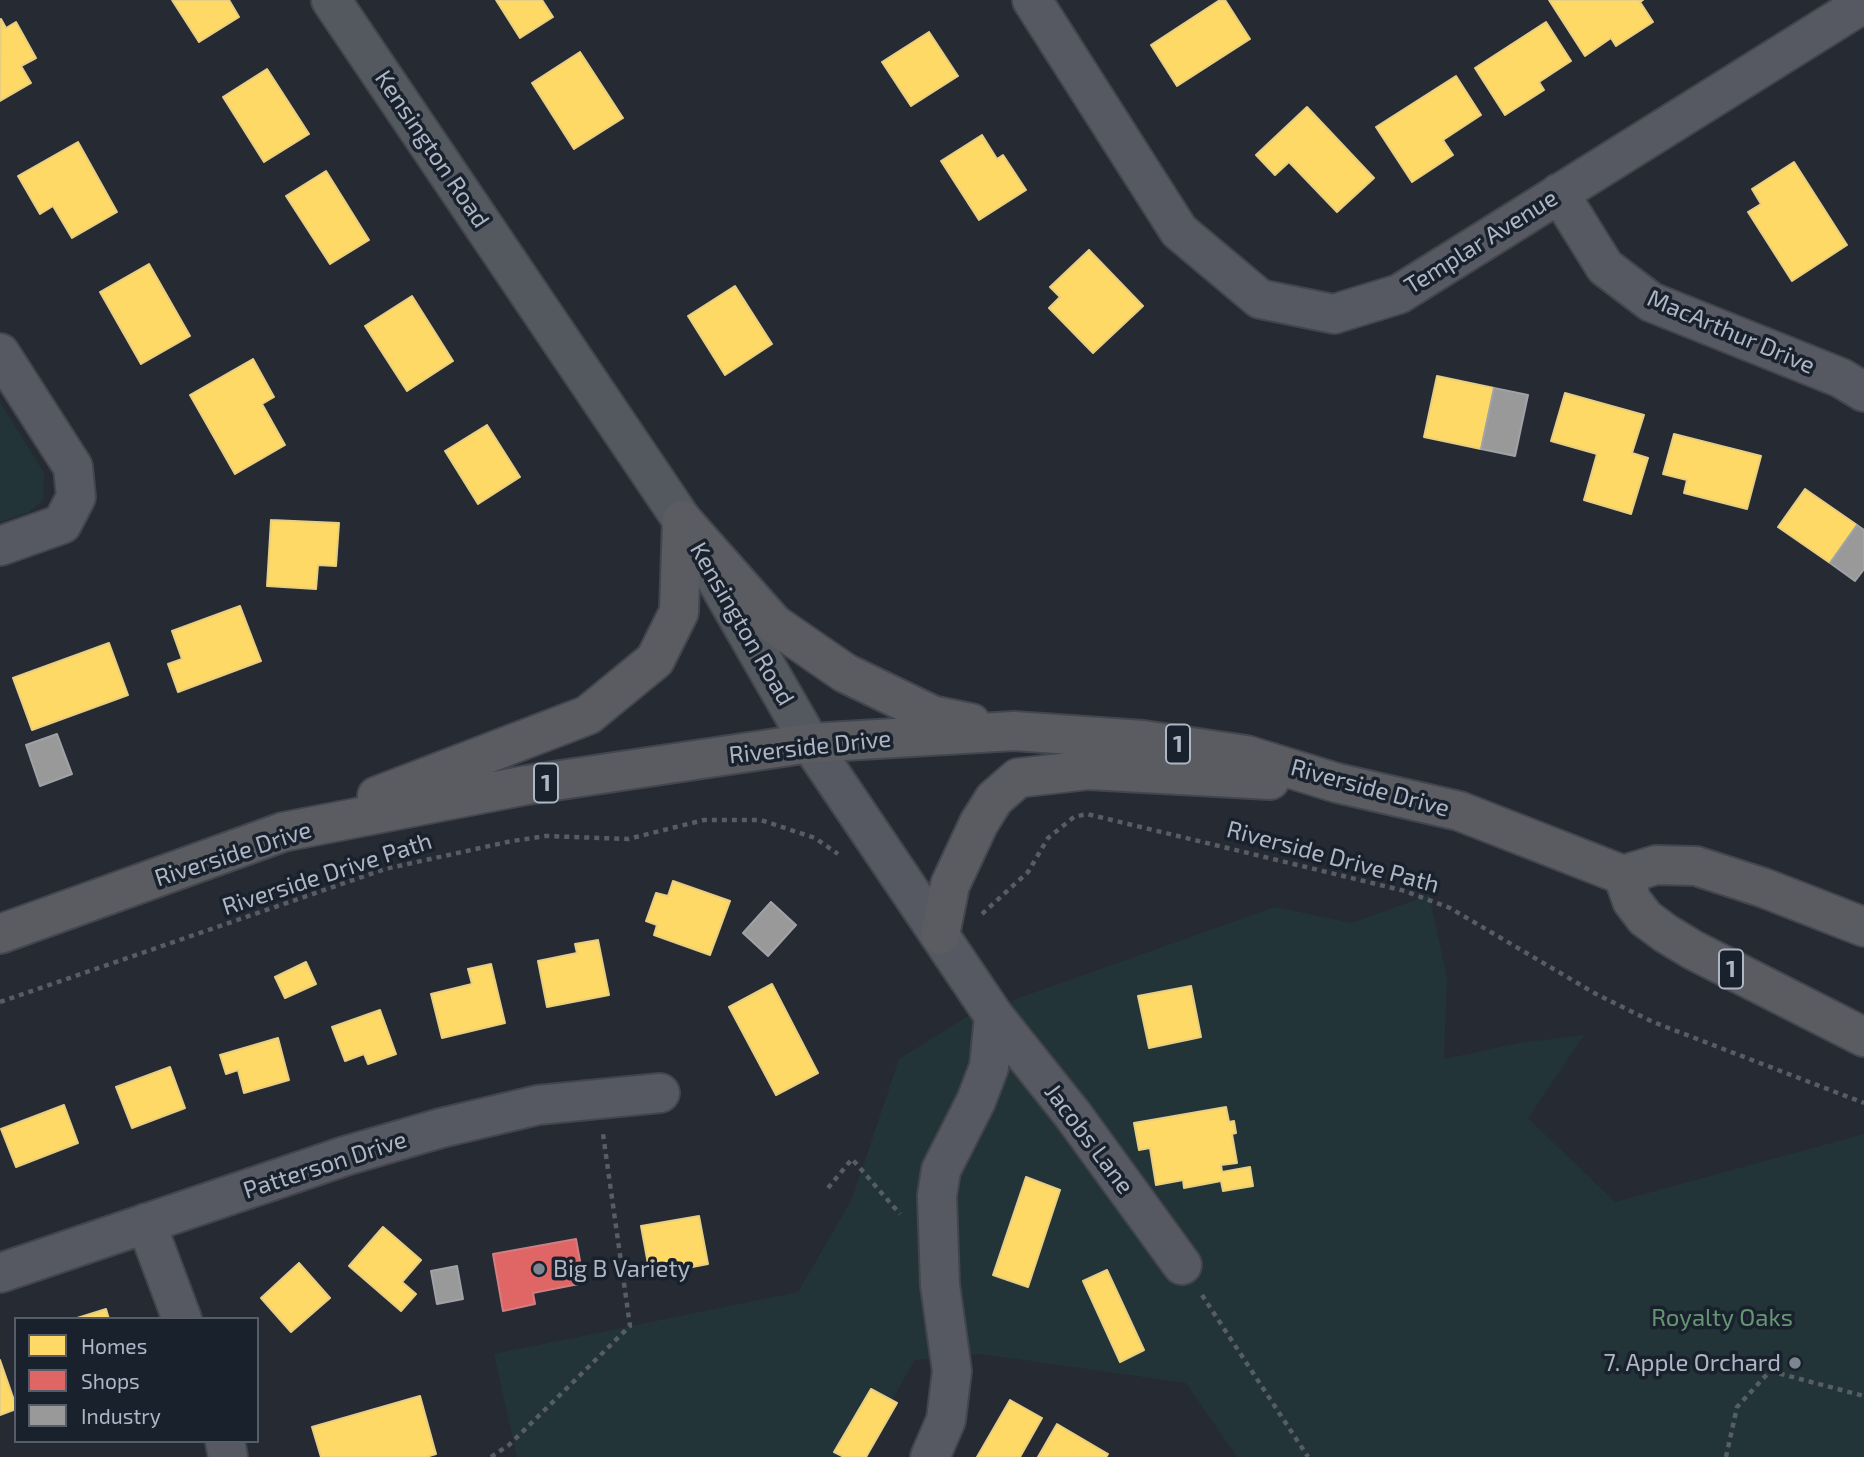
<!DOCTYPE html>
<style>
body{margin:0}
#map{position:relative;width:1864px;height:1457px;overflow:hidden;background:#262a32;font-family:"Exo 2",sans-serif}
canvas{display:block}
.legend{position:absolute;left:14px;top:1317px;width:245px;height:126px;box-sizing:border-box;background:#19212d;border:2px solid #555d6a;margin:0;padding:9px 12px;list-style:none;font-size:21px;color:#aeb6c5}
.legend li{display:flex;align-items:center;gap:14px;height:35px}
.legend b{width:35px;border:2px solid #555d6a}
</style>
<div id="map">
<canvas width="1864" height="1457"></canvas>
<ul class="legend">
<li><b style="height:19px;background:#ffd966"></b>Homes</li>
<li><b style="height:19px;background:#e06666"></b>Shops</li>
<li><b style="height:19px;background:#999"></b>Industry</li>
</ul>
</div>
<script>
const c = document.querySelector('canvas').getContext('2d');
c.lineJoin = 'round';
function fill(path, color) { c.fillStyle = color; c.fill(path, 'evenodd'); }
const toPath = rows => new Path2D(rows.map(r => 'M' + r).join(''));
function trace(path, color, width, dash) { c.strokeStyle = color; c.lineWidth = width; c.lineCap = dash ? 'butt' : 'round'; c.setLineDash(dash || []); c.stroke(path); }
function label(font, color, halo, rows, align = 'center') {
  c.font = font + ' "Exo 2",sans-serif'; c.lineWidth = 7; c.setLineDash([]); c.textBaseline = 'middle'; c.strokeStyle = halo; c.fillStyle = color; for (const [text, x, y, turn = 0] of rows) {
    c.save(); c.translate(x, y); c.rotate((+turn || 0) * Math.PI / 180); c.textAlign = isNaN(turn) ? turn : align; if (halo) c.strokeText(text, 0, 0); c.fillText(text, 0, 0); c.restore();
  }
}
fill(toPath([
 [0,402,44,473,43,500,29,512,0,522],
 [1429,895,1447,978,1444,1059,1520,1043,1584,1035,1528,1118,1615,1202,1864,1134,1864,1457,1237,1457,1186,1383,981,1354,915,1360,859,1457,517,1457,494,1354,798,1292,852,1199,899,1059,968,1016,1275,907,1352,923]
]), '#233438');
const homes = toPath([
 [172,0,229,0,239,17,199,42,172,0],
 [496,0,542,0,553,17,520,38,496,0],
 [1220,0,1225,0,1250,39,1177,86,1151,45,1220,0],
 [1549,0,1643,0,1640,2,1653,22,1616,46,1611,38,1585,56,1549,0],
 [1,19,6,28,16,22,36,58,21,66,31,83,0,101,1,19],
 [1546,22,1571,61,1539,82,1544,90,1505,115,1475,68,1546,22],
 [929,32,958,76,911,106,882,62,929,32],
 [580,52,623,118,574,149,532,83,580,52],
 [267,69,309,134,264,162,223,97,267,69],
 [1456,76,1481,115,1443,140,1453,155,1412,182,1376,127,1456,76],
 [1307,107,1374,178,1337,212,1289,162,1275,175,1256,155,1307,107],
 [982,135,997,159,1003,155,1026,190,979,220,941,161,982,135],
 [78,142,117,212,72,238,53,206,40,214,18,176,78,142],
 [1794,162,1847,245,1792,281,1748,212,1761,204,1752,189,1794,162],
 [326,171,369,240,330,264,286,196,326,171],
 [1089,250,1143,306,1093,353,1049,308,1060,297,1050,287,1089,250],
 [149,264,190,336,141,364,100,292,149,264],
 [735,286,772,344,725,375,688,316,735,286],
 [412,296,453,361,407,391,365,326,412,296],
 [253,359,274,397,262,404,285,445,235,474,190,395,253,359],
 [1437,376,1494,388,1481,449,1424,437,1437,376],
 [1565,393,1644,415,1632,453,1648,458,1631,514,1584,500,1597,454,1551,441,1565,393],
 [487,425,520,477,478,504,445,451,487,425],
 [1674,434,1761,456,1747,509,1684,493,1687,480,1663,474,1674,434],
 [1805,489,1857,525,1830,563,1778,527,1805,489],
 [271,520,339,523,336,566,318,565,316,589,267,586,271,520],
 [240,606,261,661,178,692,168,664,182,659,172,631,240,606],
 [109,643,128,695,32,730,13,678,109,643],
 [673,881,730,901,710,955,654,935,657,925,646,921,656,893,668,896,673,881],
 [598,940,609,995,547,1007,538,961,577,953,575,944,598,940],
 [306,962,316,984,285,998,275,977,306,962],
 [491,964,505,1023,442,1038,431,994,472,984,468,969,491,964],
 [772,984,818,1073,776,1095,729,1007,772,984],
 [1191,986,1201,1037,1149,1048,1138,996,1191,986],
 [380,1010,396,1054,368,1064,364,1054,345,1061,332,1027,380,1010],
 [278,1038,289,1080,244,1093,238,1070,226,1074,220,1055,278,1038],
 [170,1067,185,1108,132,1128,116,1087,170,1067],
 [64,1105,78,1143,16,1167,1,1129,64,1105],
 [1226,1107,1229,1122,1234,1121,1236,1133,1232,1134,1237,1163,1221,1165,1222,1172,1250,1167,1253,1186,1223,1191,1221,1181,1184,1188,1183,1180,1156,1185,1150,1148,1139,1150,1134,1123,1226,1107],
 [1026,1177,1060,1190,1028,1287,993,1275,1026,1177],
 [699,1216,708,1264,650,1275,641,1226,699,1216],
 [383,1227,421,1260,402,1282,416,1294,401,1311,349,1266,383,1227],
 [299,1263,330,1298,291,1332,261,1298,299,1263],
 [1107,1270,1144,1350,1120,1362,1083,1281,1107,1270],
 [106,1309,109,1319,74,1319,106,1309],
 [0,1360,16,1406,16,1409,0,1415,0,1360],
 [871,1389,897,1403,866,1457,844,1457,834,1452,871,1389],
 [420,1396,436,1454,426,1457,321,1457,312,1427,420,1396],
 [1010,1400,1042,1418,1020,1457,977,1457,1010,1400],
 [1057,1424,1108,1454,1106,1457,1038,1457,1057,1424]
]);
fill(homes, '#ffd966');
trace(homes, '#e7ce82', 2);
const shops = toPath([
 [576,1239,584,1283,533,1293,535,1304,503,1311,493,1254,576,1239]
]);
fill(shops, '#e06666');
trace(shops, '#d17e82', 2);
const industry = toPath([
 [1494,388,1528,395,1515,456,1481,449,1494,388],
 [1857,525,1864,530,1864,569,1855,581,1830,563,1857,525],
 [57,734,72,774,40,786,26,745,57,734],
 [771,902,796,925,768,956,743,933,771,902],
 [457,1266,463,1299,437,1304,431,1271,457,1266]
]);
fill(industry, '#999');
trace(industry, '#9fa2a6', 2);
const street = toPath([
 [1032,0,1179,231,1260,299,1334,314,1399,294,1864,3],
 [1559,193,1605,267,1651,302,1841,378,1864,392],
 [0,353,73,467,76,497,62,524,0,546],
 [810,743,994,1016,989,1067,976,1101,941,1170,937,1196,940,1285,952,1371,946,1420,930,1457],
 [994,1016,1073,1115,1182,1265],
 [146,1223,182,1319],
 [0,1273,345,1156,441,1128,538,1105,660,1093],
 [225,1441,228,1457]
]);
const secondary = toPath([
 [331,0,682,520,810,743]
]);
const highway = toPath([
 [682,520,774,624,845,673,932,715,971,723],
 [377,796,588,715,655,660,679,612,682,520],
 [1623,875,1632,901,1645,918,1665,933,1693,950,1864,1037],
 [0,934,283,832,527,785,810,743,1014,731,1143,740,1246,755,1337,783,1459,811,1623,875,1656,865,1696,866,1764,888,1864,927],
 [940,935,950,885,979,823,994,799,1018,778,1088,770,1270,780]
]);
trace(street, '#42454b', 42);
trace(secondary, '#42454b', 42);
trace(highway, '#42464e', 42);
trace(toPath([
 [982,914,1028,872,1048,838,1074,817,1087,814,1405,891,1450,908,1596,994,1653,1022,1864,1103],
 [0,1002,385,869,512,841,546,836,628,839,704,820,761,820,815,838,838,854],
 [828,1188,852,1159,900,1214],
 [1202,1295,1308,1457],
 [491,1457,509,1445,630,1326,603,1134],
 [1726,1457,1737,1407,1770,1371,1864,1396]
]), '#575d64', 4.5, [5, 5]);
trace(street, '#565961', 38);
trace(secondary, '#54585f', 38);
trace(highway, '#5a5c61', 38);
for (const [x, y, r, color] of [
 [539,1269,7,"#7e8592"],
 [1795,1363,7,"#7e8592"]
]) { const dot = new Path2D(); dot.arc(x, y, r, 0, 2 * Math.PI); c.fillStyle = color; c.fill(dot); trace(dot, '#19212d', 2.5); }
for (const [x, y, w] of [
 [1178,744,24],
 [546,783,24],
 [1731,969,24]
]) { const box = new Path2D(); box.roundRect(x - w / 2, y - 19.5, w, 39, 5); c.fillStyle = '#19212d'; c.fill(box); trace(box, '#aeb6c5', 2); }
label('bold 23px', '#aeb6c5', null, [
 ["1",1178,744],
 ["1",546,783],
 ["1",1731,969]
]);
label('24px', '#aeb6c5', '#19212d', [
 ["Kensington Road",432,149,56],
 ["Templar Avenue",1481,242,-32],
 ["MacArthur Drive",1731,332,23],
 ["Kensington Road",742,624,60],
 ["Riverside Drive",810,747,-6],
 ["Riverside Drive",1370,788,15],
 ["Riverside Drive",233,854,-18],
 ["Riverside Drive Path",1333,857,15],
 ["Riverside Drive Path",327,874,-18],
 ["Jacobs Lane",1089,1139,53],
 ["Patterson Drive",325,1165,-18]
]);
label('24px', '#aeb6c5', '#19212d', [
 ["Big B Variety",553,1269],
 ["7. Apple Orchard",1781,1363,"right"]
], 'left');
label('24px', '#659572', '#19212d', [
 ["Royalty Oaks",1722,1318]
]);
</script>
